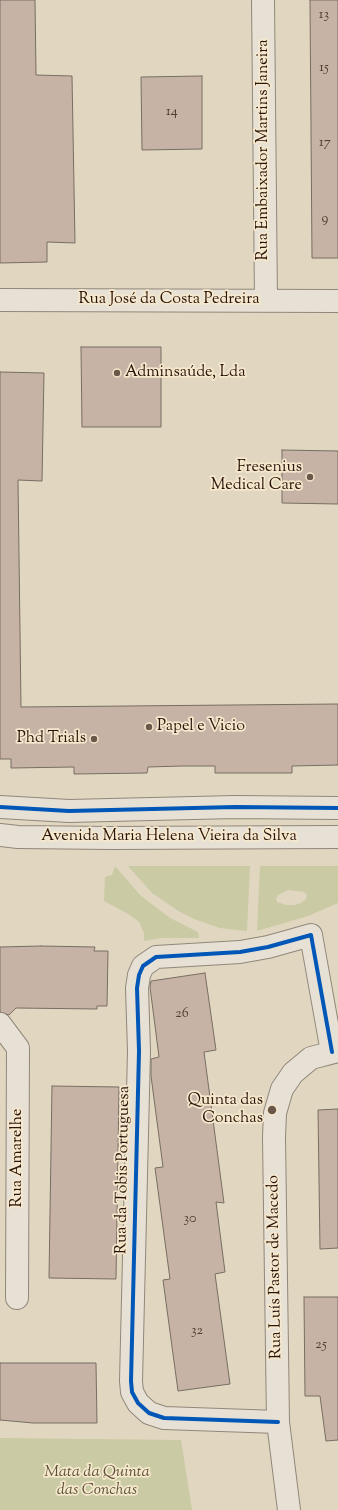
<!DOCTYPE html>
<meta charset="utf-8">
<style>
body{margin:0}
canvas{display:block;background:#e1d6bf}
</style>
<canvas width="338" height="1510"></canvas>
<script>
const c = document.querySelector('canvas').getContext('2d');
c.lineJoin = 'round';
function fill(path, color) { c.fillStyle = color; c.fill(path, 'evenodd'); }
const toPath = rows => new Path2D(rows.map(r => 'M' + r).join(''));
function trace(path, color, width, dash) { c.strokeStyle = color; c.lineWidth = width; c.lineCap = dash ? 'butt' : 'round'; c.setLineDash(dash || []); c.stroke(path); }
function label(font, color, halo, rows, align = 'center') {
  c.font = font + ' "Sorts Mill Goudy",serif'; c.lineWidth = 3.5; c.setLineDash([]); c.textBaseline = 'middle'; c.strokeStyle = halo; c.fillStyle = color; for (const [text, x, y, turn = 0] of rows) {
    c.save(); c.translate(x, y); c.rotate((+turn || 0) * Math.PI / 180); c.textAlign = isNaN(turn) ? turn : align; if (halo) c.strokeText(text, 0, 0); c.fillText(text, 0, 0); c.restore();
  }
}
fill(toPath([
 [115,866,140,895,170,918,198,932,199,938,161,938,144,941,144,933,139,922,130,915,104,901,105,877,112,875],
 [128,866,250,866,247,931,220,928,194,919,180,912,152,893],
 [260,866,338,866,338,903,308,916,257,931],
 [288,890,304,892,307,895,306,899,301,903,294,905,286,905,277,902,276,899,278,895],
 [0,1438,181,1440,192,1510,0,1510]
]), '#cacaa4');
const building = toPath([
 [0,0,35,0,36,75,72,76,75,243,47,242,47,262,0,263,0,0],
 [310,0,338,0,338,258,312,258,310,0],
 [202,76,202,149,142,150,141,77,202,76],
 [81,347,161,347,161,427,82,427,81,347],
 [0,372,44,373,42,481,18,480,21,707,338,704,338,765,292,766,292,773,215,773,215,766,182,766,148,767,147,773,74,774,74,767,11,768,11,759,0,759,0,372],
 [282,450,338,451,338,504,282,503,282,450],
 [41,946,95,947,94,951,108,951,107,1006,97,1006,97,1009,16,1008,9,1015,0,1012,0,947,41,946],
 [205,973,216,1050,204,1052,224,1203,216,1202,225,1272,215,1274,230,1384,178,1391,163,1280,170,1279,155,1168,163,1167,151,1076,151,1059,159,1057,150,987,151,981,205,973],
 [52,1086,119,1087,116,1279,49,1278,52,1086],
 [338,1109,338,1248,320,1249,318,1110,338,1109],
 [304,1297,338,1297,338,1440,326,1441,320,1396,305,1396,304,1297],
 [0,1363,96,1363,97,1423,33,1423,0,1420,0,1363]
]);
fill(building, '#c7b3a6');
trace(building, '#776e62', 1);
const minor = toPath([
 [263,0,266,301],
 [0,300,338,301],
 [0,807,69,811,235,807,338,808],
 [0,835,18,837,111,838,338,837],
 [0,1024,18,1048,17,1298],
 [278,1422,164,1418,149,1413,138,1403,132,1392,131,1381,139,1051,137,988,139,975,143,966,156,957,240,952,268,947,311,935,332,1052],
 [289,1510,278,1422,274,1137,275,1113,282,1089,293,1073,311,1058,338,1051]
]);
trace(minor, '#91877a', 24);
trace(minor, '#e7e1d5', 22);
trace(toPath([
 [0,807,69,811,235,807,338,808],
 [278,1422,164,1418,149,1413,138,1403,132,1392,131,1381,139,1051,137,988,139,975,143,966,156,957,240,952,268,947,311,935,332,1052]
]), '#0057b8', 4);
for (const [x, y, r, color] of [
 [117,373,4,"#6b5749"],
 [310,477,4,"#6b5749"],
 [149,727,4,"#6b5749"],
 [94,739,4,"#6b5749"],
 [272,1110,5,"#6b5749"]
]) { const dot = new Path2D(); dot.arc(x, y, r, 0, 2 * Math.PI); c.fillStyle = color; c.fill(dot); trace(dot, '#f5e8cc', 1.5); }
label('14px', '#523b31', null, [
 ["13",324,16],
 ["15",324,69],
 ["14",172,113],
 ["17",325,144],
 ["9",325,220],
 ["26",182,1015],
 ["30",190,1220],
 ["32",197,1332],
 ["25",321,1346]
]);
label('16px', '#2b130a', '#f5e8cc', [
 ["Rua Embaixador Martins Janeira",264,150,-90],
 ["Rua José da Costa Pedreira",169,300],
 ["Avenida Maria Helena Vieira da Silva",169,837],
 ["Rua Amarelhe",18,1158,-90],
 ["Rua da Tobis Portuguesa",124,1170,-89],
 ["Rua Luís Pastor de Macedo",276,1267,-91]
]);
label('16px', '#2b130a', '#f5e8cc', [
 ["Adminsaúde, Lda",125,373,"left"],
 ["Fresenius",302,468],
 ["Medical Care",302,486],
 ["Papel e Vicio",157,727,"left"],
 ["Phd Trials",86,739],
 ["Quinta das",263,1101],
 ["Conchas",263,1119]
], 'right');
label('italic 16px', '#5c5038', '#f5e8cc', [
 ["Mata da Quinta",97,1473],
 ["das Conchas",97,1491]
]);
</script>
